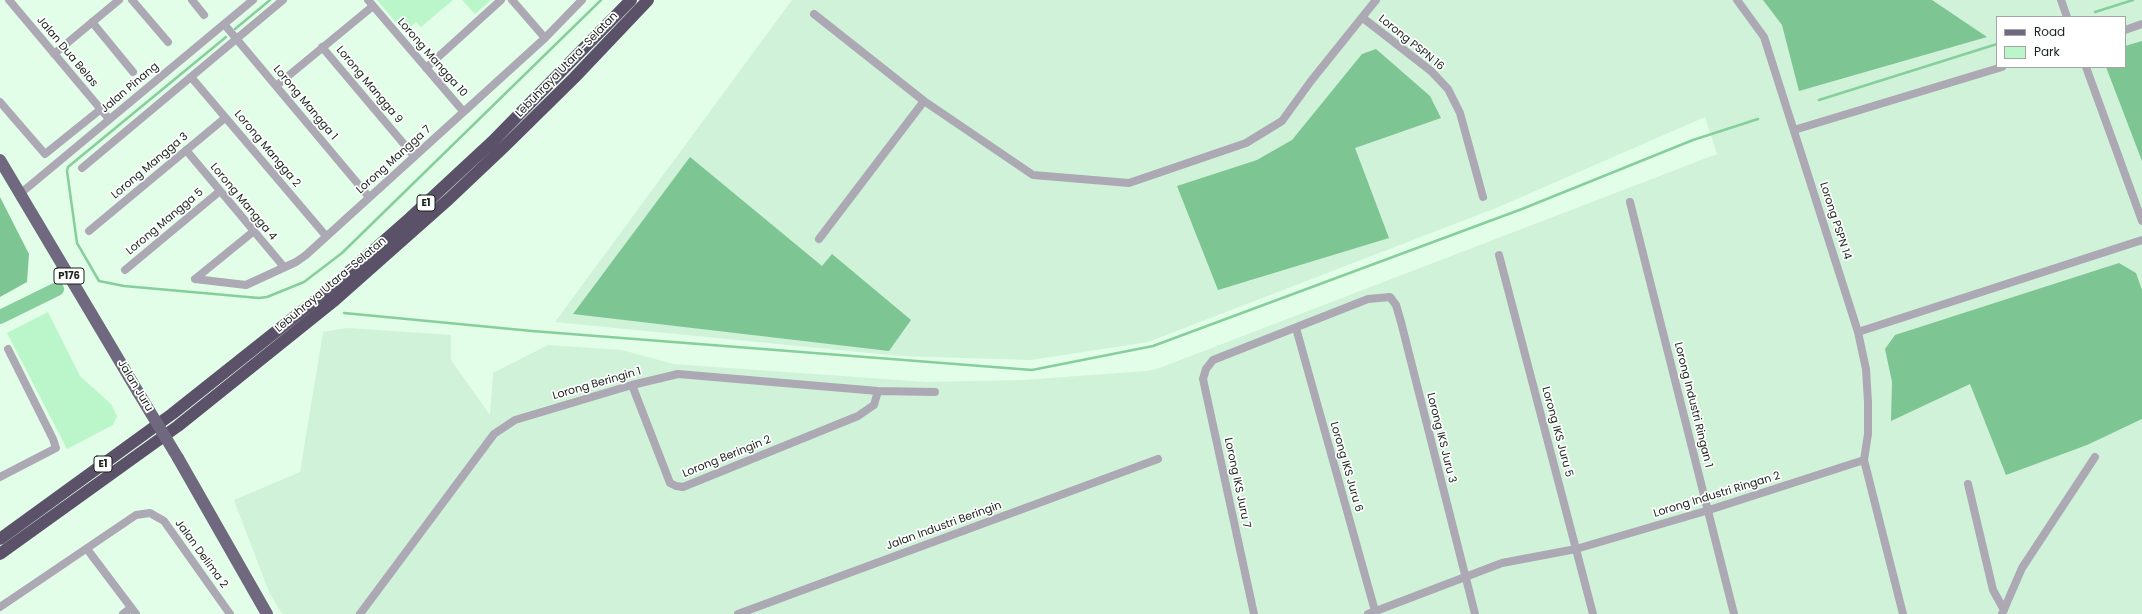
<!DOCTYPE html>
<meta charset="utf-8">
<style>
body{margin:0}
#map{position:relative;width:2142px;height:614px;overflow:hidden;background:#e2fee8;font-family:Poppins,sans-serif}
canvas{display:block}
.legend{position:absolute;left:1996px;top:16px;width:130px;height:52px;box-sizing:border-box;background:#fff;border:1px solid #a3a7a4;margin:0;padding:5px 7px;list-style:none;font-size:12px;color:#18221b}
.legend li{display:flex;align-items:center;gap:8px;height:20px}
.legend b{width:20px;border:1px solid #a3a7a4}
</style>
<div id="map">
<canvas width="2142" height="614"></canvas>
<ul class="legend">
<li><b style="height:5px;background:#70687e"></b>Road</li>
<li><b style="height:11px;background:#baf6ca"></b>Park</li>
</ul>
</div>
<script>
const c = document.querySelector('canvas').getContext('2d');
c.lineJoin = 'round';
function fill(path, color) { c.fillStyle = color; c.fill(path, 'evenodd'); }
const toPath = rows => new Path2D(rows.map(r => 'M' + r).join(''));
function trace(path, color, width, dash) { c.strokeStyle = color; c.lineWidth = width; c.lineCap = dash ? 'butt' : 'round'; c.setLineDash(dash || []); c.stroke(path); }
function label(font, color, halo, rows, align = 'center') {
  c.font = font + ' Poppins,sans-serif'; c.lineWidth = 3.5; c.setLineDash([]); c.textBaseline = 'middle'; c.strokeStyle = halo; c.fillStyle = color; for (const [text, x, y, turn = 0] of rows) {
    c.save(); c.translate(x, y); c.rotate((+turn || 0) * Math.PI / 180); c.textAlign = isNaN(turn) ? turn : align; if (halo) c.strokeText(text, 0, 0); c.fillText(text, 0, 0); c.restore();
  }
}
fill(toPath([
 [792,0,2142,0,2142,614,282,614,269,592,234,500,300,472,323,332,347,328,451,335,451,360,490,415,493,373,548,345,622,350,673,364,926,382,1023,380,1147,371,1157,369,1717,154,1705,117,1496,208,1148,342,1031,360,900,356,555,322],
 [1997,17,2125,17,2125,67,1997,67]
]), '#cff2d8');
fill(toPath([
 [377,0,453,0,421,27,416,22,404,32],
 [462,0,491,0,475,14],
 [48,312,80,376,111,404,117,416,113,425,67,449,7,333]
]), '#baf6ca');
fill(toPath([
 [1763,0,1932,0,1987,37,1799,91,1782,25],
 [2142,41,2142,161,2106,67,2125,67,2125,46],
 [1376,49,1430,96,1441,118,1355,148,1389,238,1218,290,1177,186,1257,160,1292,140,1362,54],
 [690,157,822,266,832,254,911,320,889,351,573,314],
 [0,197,29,254,27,282,0,297],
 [2119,263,2136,273,2142,290,2142,419,2087,445,2006,475,1970,384,1891,421,1892,382,1885,349,1895,335]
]), '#7dc592');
trace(toPath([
 [2095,12,2133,0],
 [235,29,270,0],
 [226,37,68,167,67,171,77,243,99,281,124,286,259,298,267,297,304,282,342,253,601,0],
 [1819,100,1997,44],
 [344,313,532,331,1032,370,1153,346,1522,209,1693,140,1758,119]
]), '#86ce9b', 2.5);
trace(toPath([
 [0,317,57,289]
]), '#86ce9b', 14);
trace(toPath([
 [9,0,109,119],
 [132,0,168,42],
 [192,0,204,15],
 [368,0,463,111],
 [512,0,545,38],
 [1737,0,1764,37,1858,332,1866,369,1868,402,1868,434,1864,460,1903,614],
 [2061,0,2067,17],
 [814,14,924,101,1033,175,1129,183,1246,143,1282,121,1311,81,1376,0],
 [1363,18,1431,71,1448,89,1460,113,1483,197],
 [92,22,133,72],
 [224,24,369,197],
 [2125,30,2142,24],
 [322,47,414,156],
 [54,54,119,0],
 [2086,67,2142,221],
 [426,68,501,0],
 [191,77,326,236],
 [276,86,373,6],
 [0,102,45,154,101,109],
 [1794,130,2002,67],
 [186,150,284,267],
 [82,168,283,0],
 [21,193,253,0],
 [1630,202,1734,614],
 [89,231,225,118],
 [819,239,924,101],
 [1499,255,1593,614],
 [125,270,220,191],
 [195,279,246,285,296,262,306,255,545,38,582,0],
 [195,279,254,231],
 [1296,328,1375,611],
 [1858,332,2142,240],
 [632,385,670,483,676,486,683,487,858,416,874,405,878,391],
 [0,477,56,448,53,439,8,349],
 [1968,484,1993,590,2004,610],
 [87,549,136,614],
 [0,607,136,515,150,513,164,521,230,614],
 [123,614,131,608],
 [360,614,494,434,515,420,632,385,678,374,878,391,935,392],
 [738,614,1158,459],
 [1254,614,1203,379,1206,369,1213,360,1368,299,1390,297,1396,305,1401,322,1475,614],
 [1368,614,1502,563,1576,549,1709,510,1864,460],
 [2002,614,2022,568,2095,457]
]), '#aca8b4', 8);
trace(toPath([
 [0,160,138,392],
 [178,458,267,614]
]), '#70687e', 12);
trace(toPath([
 [0,539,172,414,327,291,410,218,493,141,631,0],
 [0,554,178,426,335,300,449,199,504,147,574,78,648,0]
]), '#5b526a', 12);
trace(toPath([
 [138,392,178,458]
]), '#70687e', 12);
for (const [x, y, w] of [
 [426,203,18],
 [69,276,30],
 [103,464,18]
]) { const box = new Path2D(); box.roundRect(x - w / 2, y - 8, w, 16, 3); c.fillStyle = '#fff'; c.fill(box); trace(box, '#18221b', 1); }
label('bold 10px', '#18221b', null, [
 ["E1",426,203],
 ["P176",69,276],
 ["E1",103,464]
]);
label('11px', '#18221b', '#fff', [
 ["Lorong PSPN 16",1411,43,39],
 ["Jalan Dua Belas",67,52,50],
 ["Lorong Mangga 10",432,58,49],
 ["Lebuhraya Utara–Selatan",567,65,-46],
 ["Lorong Mangga 9",369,85,50],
 ["Jalan Pinang",130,88,-40],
 ["Lorong Mangga 1",305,103,50],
 ["Lorong Mangga 2",267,149,50],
 ["Lorong Mangga 7",394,160,-42],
 ["Lorong Mangga 3",150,166,-40],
 ["Lorong Mangga 4",243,202,50],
 ["Lorong PSPN 14",1835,221,72],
 ["Lorong Mangga 5",165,222,-40],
 ["Lebuhraya Utara–Selatan",331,285,-40],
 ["Lorong Beringin 1",597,384,-16],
 ["Jalan Juru",135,386,59],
 ["Lorong Industri Ringan 1",1693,405,76],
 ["Lorong IKS Juru 5",1557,432,75],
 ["Lorong IKS Juru 3",1441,438,76],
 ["Lorong Beringin 2",727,457,-22],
 ["Lorong IKS Juru 6",1346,467,74],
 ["Lorong IKS Juru 7",1237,483,78],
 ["Lorong Industri Ringan 2",1717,495,-17],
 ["Jalan Industri Beringin",944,526,-20],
 ["Jalan Delima 2",201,554,54]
]);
</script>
